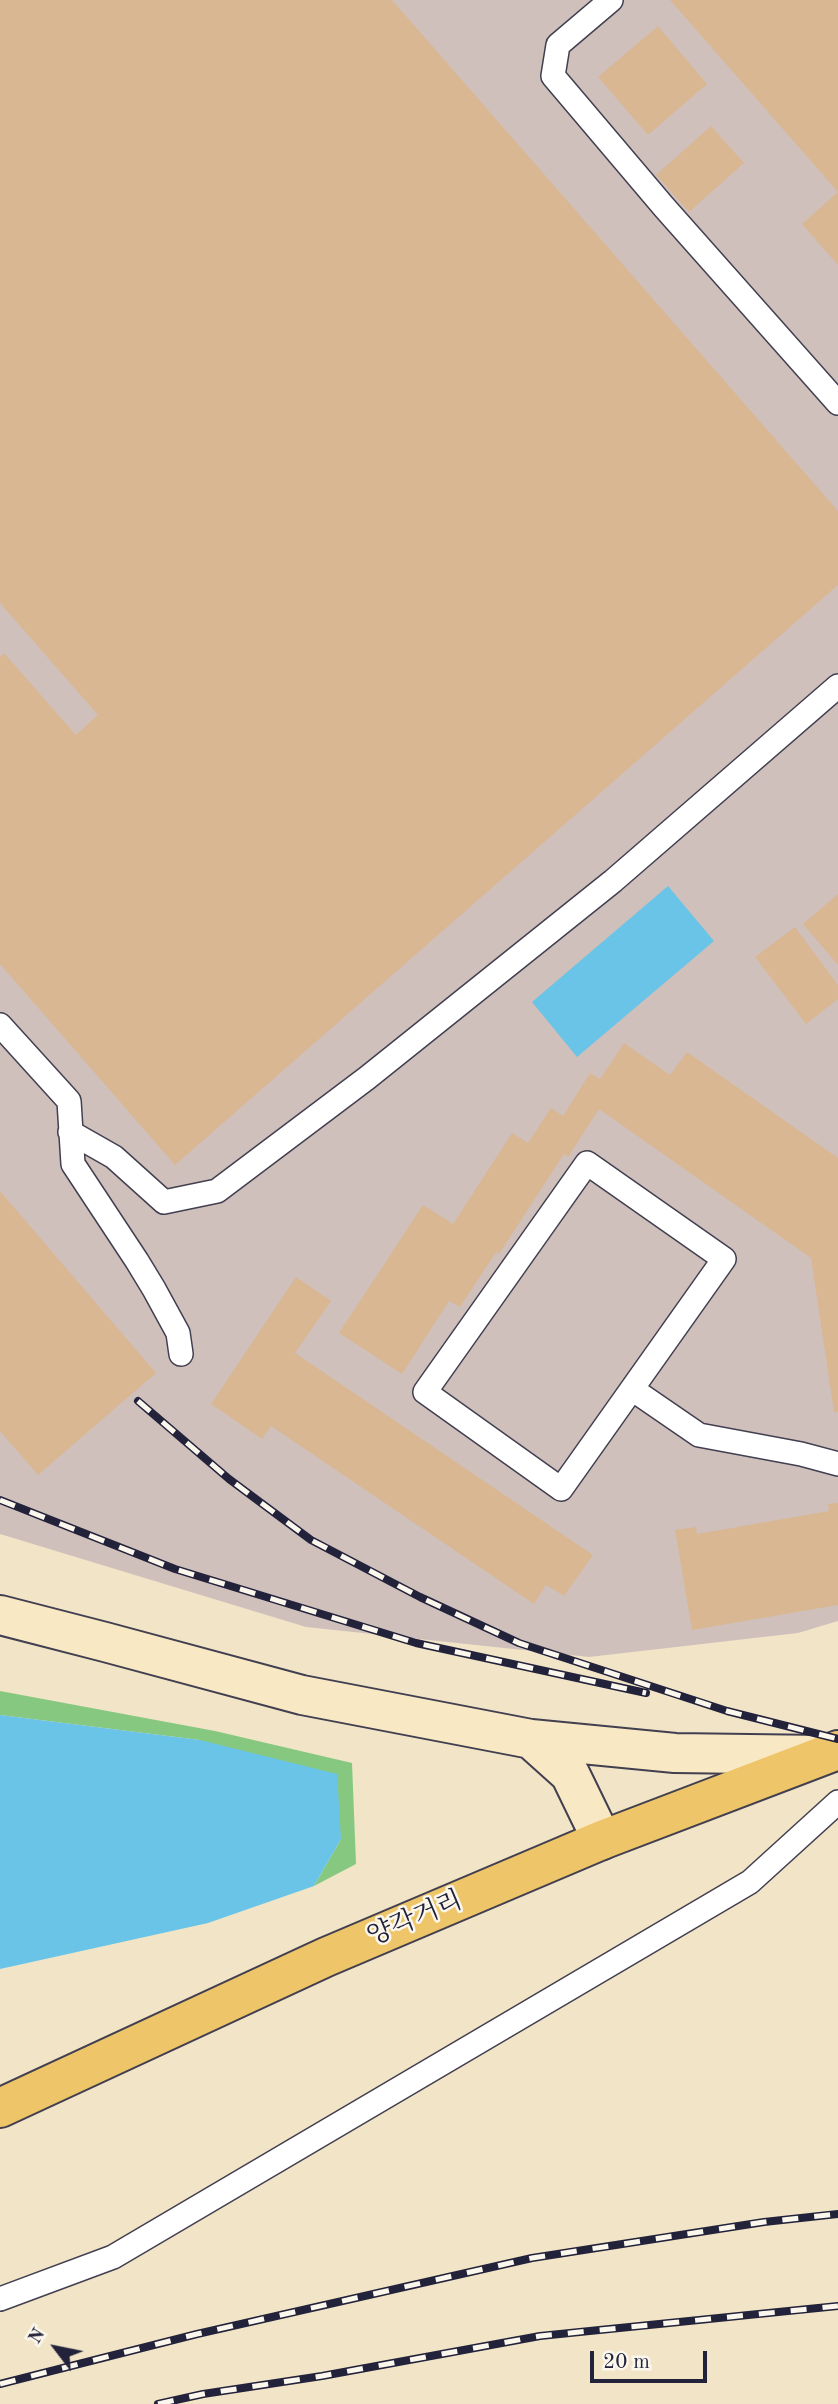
<!DOCTYPE html>
<meta charset="utf-8">
<style>
body{margin:0}
#map{position:relative;width:838px;height:2404px;overflow:hidden;background:#f2e4c7;font-family:"Old Standard TT",serif}
canvas{display:block}
.north{position:absolute;left:21px;top:2313px;width:70px;height:70px;-webkit-text-stroke:5px #fbf7ec;paint-order:stroke;rotate:302deg;font-size:19px;font-weight:700;line-height:28px;text-align:center;color:#22223b}
.north::after{content:'';display:block;margin:auto;width:24px;height:32px;background:#22223b;clip-path:polygon(50% 0,100% 100%,50% 72%,0 100%)}
.scale{position:absolute;left:590px;top:2351px;width:117px;height:32px;box-sizing:border-box;border:4px solid #22223b;border-top:0;padding-left:9px;font-size:21px;line-height:24px;white-space:nowrap;color:#22223b;-webkit-text-stroke:5px #fbf7ec;paint-order:stroke}
</style>
<div id="map">
<canvas width="838" height="2404"></canvas>
<div class="north">N</div>
<div class="scale">20 m</div>
</div>
<script>
const c = document.querySelector('canvas').getContext('2d');
c.lineJoin = 'round';
function fill(path, color) { c.fillStyle = color; c.fill(path, 'evenodd'); }
const toPath = rows => new Path2D(rows.map(r => 'M' + r).join(''));
function trace(path, color, width, dash) { c.strokeStyle = color; c.lineWidth = width; c.lineCap = dash ? 'butt' : 'round'; c.setLineDash(dash || []); c.stroke(path); }
function label(font, color, halo, rows, align = 'center') {
  c.font = font + ' "Old Standard TT","Noto Serif KR",serif'; c.lineWidth = 5; c.setLineDash([]); c.textBaseline = 'middle'; c.strokeStyle = halo; c.fillStyle = color; for (const [text, x, y, turn = 0] of rows) {
    c.save(); c.translate(x, y); c.rotate((+turn || 0) * Math.PI / 180); c.textAlign = isNaN(turn) ? turn : align; if (halo) c.strokeText(text, 0, 0); c.fillText(text, 0, 0); c.restore();
  }
}
fill(toPath([
 [0,0,838,0,838,1621,798,1633,589,1657,306,1627,0,1534]
]), '#d0c0bc');
fill(toPath([
 [0,1691,215,1731,352,1763,356,1864,314,1886,341,1839,200,1740,0,1715]
]), '#87c880');
fill(toPath([
 [668,886,714,941,577,1057,532,1002],
 [0,1715,200,1740,337,1774,341,1839,314,1886,208,1923,0,1969]
]), '#69c4e7');
fill(toPath([
 [0,0,392,0,838,511,838,585,175,1165,0,964,0,657,4,653,76,735,98,715,0,603],
 [670,0,838,0,838,192],
 [658,26,707,84,648,135,598,77],
 [711,126,744,163,689,212,656,175],
 [838,192,838,265,802,224],
 [838,894,838,965,803,924],
 [795,927,838,985,838,999,806,1024,755,957],
 [624,1043,670,1075,687,1052,838,1158,838,1412,834,1412,811,1258,599,1109,568,1157,564,1154,499,1254,496,1252,460,1307,449,1301,402,1374,339,1333,423,1205,453,1224,512,1133,528,1143,551,1108,563,1116,590,1073,600,1079],
 [0,1191,156,1373,38,1475,0,1431],
 [296,1277,331,1301,295,1353,593,1555,564,1596,546,1585,534,1604,271,1426,262,1439,211,1404],
 [838,1503,838,1605,692,1630,675,1530,696,1527,697,1534,829,1511,828,1504]
]), '#d9b792');
const service = toPath([
 [611,0,558,45,553,76,664,207,838,403],
 [0,1025,69,1101,73,1164,137,1261,154,1289,178,1333,181,1354],
 [70,1132,114,1157,164,1202,217,1191,367,1078,613,881,838,686],
 [587,1163,724,1259,561,1489,425,1392,587,1163],
 [632,1389,699,1435,801,1454,838,1464],
 [0,2299,113,2257,750,1882,838,1802]
]);
const secondary = toPath([
 [0,1615,105,1642,302,1695,531,1739,675,1753,823,1755],
 [531,1739,570,1774,602,1840]
]);
const primary = toPath([
 [0,2108,326,1957,602,1840,838,1750]
]);
trace(service, '#413f50', 26);
trace(secondary, '#413f50', 42);
trace(primary, '#413f50', 42);
trace(service, '#fff', 23);
trace(secondary, '#f8e8c3', 38);
trace(primary, '#eec569', 38);
const rail = toPath([
 [138,1401,229,1479,311,1540,420,1597,519,1643,727,1711,838,1739],
 [0,1500,175,1569,416,1643,646,1693],
 [0,2384,197,2334,532,2258,764,2222,838,2214],
 [158,2404,203,2394,322,2376,540,2336,838,2306]
]);
trace(rail, '#22223b', 8);
trace(rail, '#fbf7ec', 5, [16]);
label('26px', '#22223b', '#fbf7ec', [
 ["양각거리",415,1919,-23]
]);
</script>
